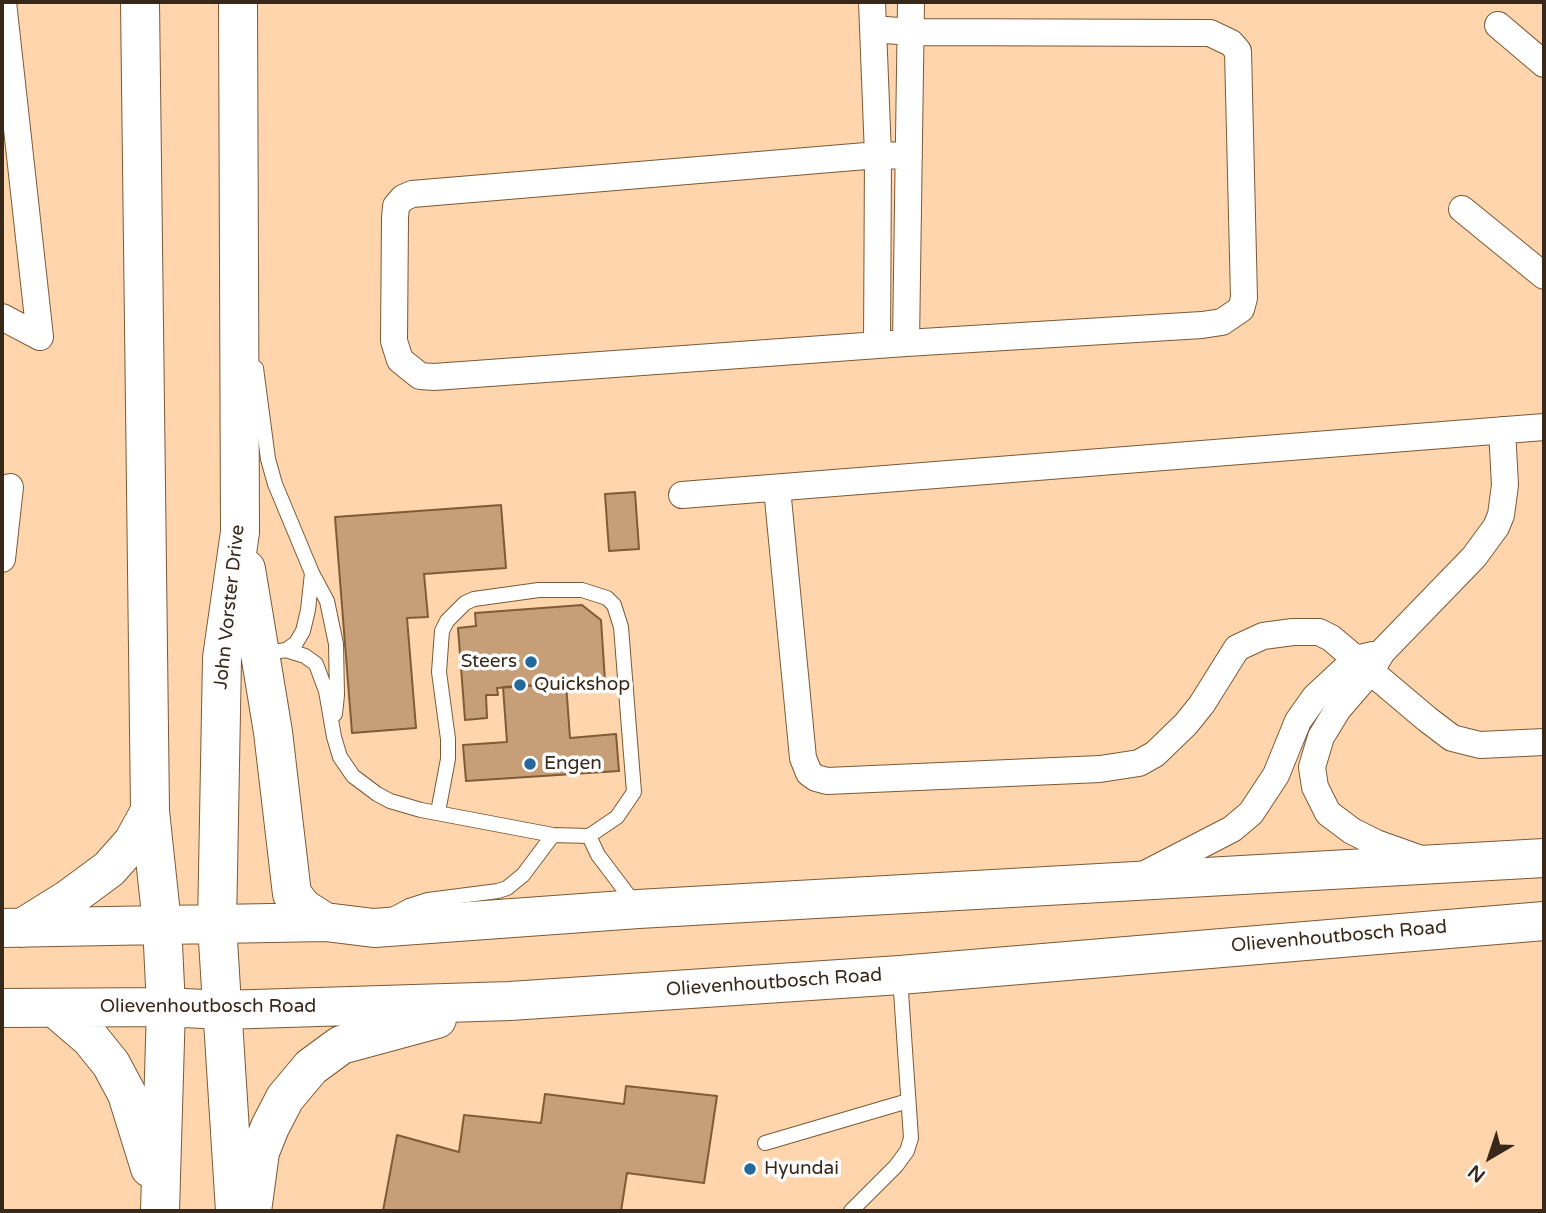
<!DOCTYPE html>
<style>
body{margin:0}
#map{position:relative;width:1546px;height:1213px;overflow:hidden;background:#fed5ad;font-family:"Varela Round",sans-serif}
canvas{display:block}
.frame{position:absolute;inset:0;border:4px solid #382819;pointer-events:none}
.north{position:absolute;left:1455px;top:1122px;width:70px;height:70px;-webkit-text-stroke:5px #fefefe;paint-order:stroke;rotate:219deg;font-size:19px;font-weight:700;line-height:28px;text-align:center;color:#382819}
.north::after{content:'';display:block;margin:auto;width:24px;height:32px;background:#382819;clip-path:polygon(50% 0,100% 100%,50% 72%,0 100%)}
</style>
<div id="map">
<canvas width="1546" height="1213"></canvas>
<div class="frame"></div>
<div class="north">N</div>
</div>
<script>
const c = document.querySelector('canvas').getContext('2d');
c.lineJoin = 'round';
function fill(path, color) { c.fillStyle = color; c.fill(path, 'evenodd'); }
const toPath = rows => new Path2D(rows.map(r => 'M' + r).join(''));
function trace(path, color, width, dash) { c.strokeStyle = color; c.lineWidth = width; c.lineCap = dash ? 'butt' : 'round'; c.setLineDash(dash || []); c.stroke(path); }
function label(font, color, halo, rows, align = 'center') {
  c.font = font + ' "Varela Round",sans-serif'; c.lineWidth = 7; c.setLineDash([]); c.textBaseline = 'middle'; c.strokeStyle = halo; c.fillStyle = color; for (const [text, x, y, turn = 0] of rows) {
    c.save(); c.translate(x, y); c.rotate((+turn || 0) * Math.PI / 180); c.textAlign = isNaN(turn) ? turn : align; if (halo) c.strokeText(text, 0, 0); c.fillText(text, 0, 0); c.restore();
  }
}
const building = toPath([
 [635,492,639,549,609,551,605,494,635,492],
 [501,505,506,568,424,574,428,617,407,618,416,728,352,733,335,517,501,505],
 [582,605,601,620,605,681,497,688,498,695,486,695,487,718,465,720,458,628,476,626,475,613,582,605],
 [566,683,570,738,616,734,619,771,466,781,463,745,507,742,503,687,566,683],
 [626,1086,717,1096,704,1183,627,1173,621,1211,383,1211,397,1135,459,1152,464,1115,541,1123,545,1094,624,1104,626,1086]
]);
fill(building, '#c69f79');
trace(building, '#7f5b36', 2);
const lane = toPath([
 [256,368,268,459,275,484,312,573,308,610,303,631,296,643,286,650],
 [312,573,327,601,336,644,337,695,335,714],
 [261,654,286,650,305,656,316,664,326,691,334,737,340,757,353,776,377,794,390,801,421,810,553,835,589,836,617,817,634,792,621,627,614,605,607,598,582,590,539,590,474,599,465,603,447,621,442,631,439,672,448,739,448,759,438,812],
 [589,836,598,855,635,904],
 [392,915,409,906,428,900,498,891,507,888,523,875,553,835],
 [765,1143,908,1101],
 [851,1211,896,1166,907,1151,911,1138,900,977]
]);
const street = toPath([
 [3,2,40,337],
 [872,2,878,155,877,345],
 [1498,25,1544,64],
 [873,29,911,32,1210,33,1231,43,1238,51,1244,298,1241,309,1222,322,1202,325,906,343,434,377,420,376,400,360,394,341,395,218,396,206,403,198,412,194,878,155,909,156],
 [1462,209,1544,276],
 [2,317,40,337],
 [906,343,911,2],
 [777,488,803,758,809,773,816,778,827,781,1100,769,1139,763,1155,754,1186,724,1202,704,1237,648,1263,636,1293,632,1319,632,1331,638,1427,719,1452,738,1480,745,1544,742],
 [682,495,1544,427],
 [2,559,10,487],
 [1421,859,1376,843,1352,831,1328,813,1315,787,1312,767,1321,737,1338,709,1370,672,1382,652,1474,557,1496,527,1501,515,1505,485,1502,430],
 [1143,875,1232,829,1251,813,1276,775,1298,721,1315,697,1356,659,1373,655]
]);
const secondary = toPath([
 [140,2,150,811,162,924,166,1007,160,1211],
 [246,569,273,732,292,894,303,908,325,922],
 [2,928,325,922,374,928,638,909,1544,858],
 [22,928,67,900,109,869,133,842,150,811],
 [2,1008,166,1007,222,1010,510,1001,900,975,1544,921],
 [55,1008,90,1038,111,1064,127,1094,150,1168],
 [235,1211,217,925,222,658,240,532,238,2],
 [252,1211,260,1152,270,1127,285,1098,311,1067,341,1045,437,1019]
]);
trace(lane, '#7c5934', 16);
trace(street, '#7c5934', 28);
trace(secondary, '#7c5934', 40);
trace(lane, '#fff', 14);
trace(street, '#fff', 26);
trace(secondary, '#fff', 38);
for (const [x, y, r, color] of [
 [531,662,7,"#24699d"],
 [520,685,7,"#24699d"],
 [530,764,7,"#24699d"],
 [750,1169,7,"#24699d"]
]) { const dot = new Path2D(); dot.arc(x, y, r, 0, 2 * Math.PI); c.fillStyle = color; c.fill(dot); trace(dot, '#fefefe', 2.5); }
label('19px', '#382819', '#fefefe', [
 ["John Vorster Drive",230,607,-84],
 ["Olievenhoutbosch Road",1339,937,-5],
 ["Olievenhoutbosch Road",774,983,-4],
 ["Olievenhoutbosch Road",208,1007]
]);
label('19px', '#382819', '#fefefe', [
 ["Steers",517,662,"right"],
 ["Quickshop",534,685],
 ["Engen",544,764],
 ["Hyundai",764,1169]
], 'left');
</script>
